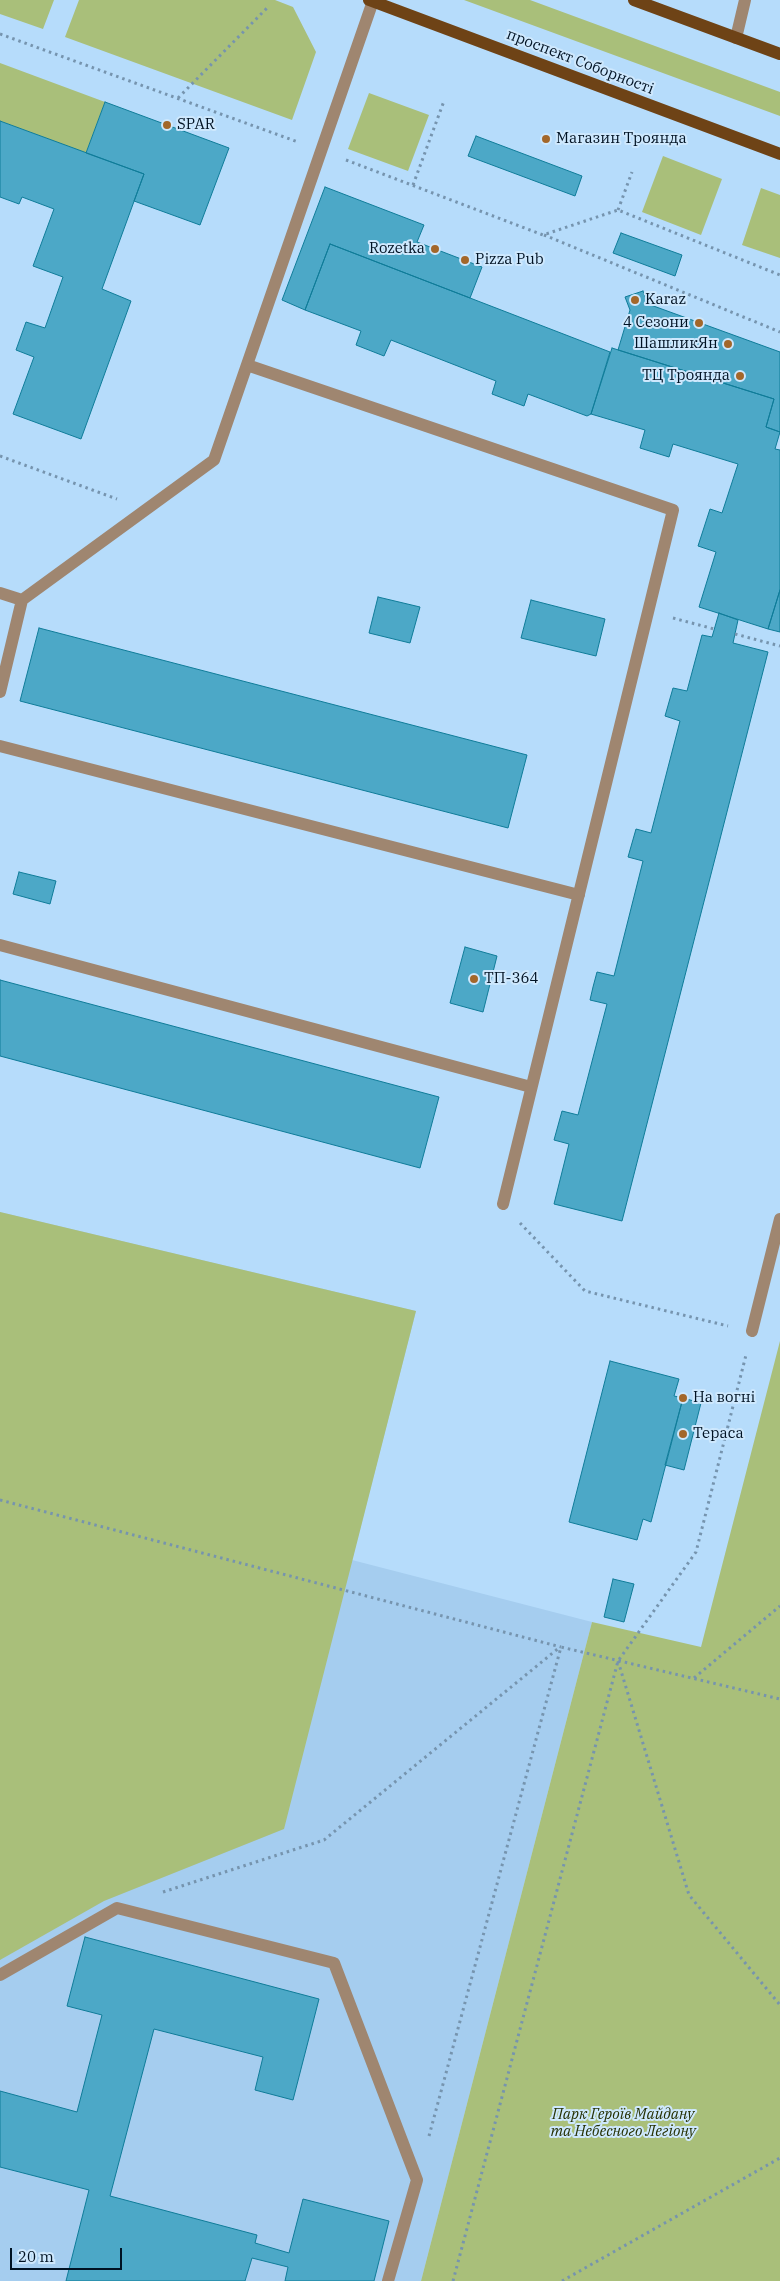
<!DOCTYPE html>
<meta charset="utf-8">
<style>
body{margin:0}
#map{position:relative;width:780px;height:2281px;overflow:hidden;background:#b6dcfb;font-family:"IBM Plex Serif",serif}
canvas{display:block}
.scale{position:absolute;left:10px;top:2248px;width:112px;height:22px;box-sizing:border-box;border:2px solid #001223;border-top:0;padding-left:6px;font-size:15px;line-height:18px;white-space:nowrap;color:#001223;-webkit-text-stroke:4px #cee8fd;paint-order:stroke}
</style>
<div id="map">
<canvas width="780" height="2281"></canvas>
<div class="scale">20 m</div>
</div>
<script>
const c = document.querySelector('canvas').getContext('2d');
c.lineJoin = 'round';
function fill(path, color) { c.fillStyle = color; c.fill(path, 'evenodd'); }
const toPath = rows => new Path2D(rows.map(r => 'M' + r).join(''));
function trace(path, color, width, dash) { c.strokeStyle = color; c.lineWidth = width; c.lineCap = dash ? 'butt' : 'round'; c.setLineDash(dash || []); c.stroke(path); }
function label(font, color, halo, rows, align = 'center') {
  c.font = font + ' "IBM Plex Serif",serif'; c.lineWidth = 4; c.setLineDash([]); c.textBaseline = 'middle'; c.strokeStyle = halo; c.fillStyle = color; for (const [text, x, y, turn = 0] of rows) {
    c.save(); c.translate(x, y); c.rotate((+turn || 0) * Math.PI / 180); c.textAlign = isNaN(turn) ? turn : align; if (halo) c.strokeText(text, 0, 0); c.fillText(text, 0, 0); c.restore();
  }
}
fill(toPath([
 [0,1212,416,1311,352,1560,592,1622,421,2281,0,2281]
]), '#a5cdef');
fill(toPath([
 [0,0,54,0,43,29,0,14],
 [79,0,275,0,293,7,316,52,292,120,65,37],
 [464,0,530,0,780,92,780,116],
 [0,63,105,102,86,153,0,121],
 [369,93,429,115,408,171,348,149],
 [663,156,722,179,701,235,642,212],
 [761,188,780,195,780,258,742,245],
 [0,1212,416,1311,284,1829,104,1901,0,1960],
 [780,1341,780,2281,421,2281,592,1622,701,1647]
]), '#a9bf7a');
const building = toPath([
 [105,102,229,148,200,225,134,201,144,174,86,153,105,102],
 [0,121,144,174,102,289,131,301,81,439,13,414,34,357,16,350,26,322,45,328,63,277,33,266,54,209,22,197,19,204,0,197,0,121],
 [476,136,582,176,575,196,468,156,476,136],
 [325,187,424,225,417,242,482,267,470,298,330,244,305,310,282,300,325,187],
 [621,233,682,255,675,276,613,253,621,233],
 [330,244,610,352,591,414,587,416,528,394,524,406,492,394,496,381,391,340,384,356,356,345,361,331,305,310,330,244],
 [643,291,648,304,780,352,780,432,766,427,774,399,618,350,630,310,625,297,643,291],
 [612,348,774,399,766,427,780,432,775,449,780,450,780,590,768,629,699,607,716,552,698,546,710,509,722,513,738,464,673,444,669,457,640,448,645,430,591,414,612,348],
 [780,590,780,632,768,629,780,590],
 [378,597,420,607,410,643,369,633,378,597],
 [531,600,605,619,596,656,521,638,531,600],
 [719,613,738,620,733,643,768,652,622,1221,554,1204,569,1144,554,1140,562,1111,578,1115,607,1004,590,1000,593,987,597,972,614,976,643,861,628,857,636,829,651,833,680,721,665,716,673,688,687,691,702,635,712,637,719,613],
 [39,628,527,755,508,828,20,701,39,628],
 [19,872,56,881,50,904,13,894,19,872],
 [465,947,497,956,483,1012,450,1003,465,947],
 [0,980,439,1097,420,1168,0,1056,0,980],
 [610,1361,679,1379,674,1396,683,1398,651,1522,643,1519,637,1540,569,1522,610,1361],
 [683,1398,701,1403,684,1470,665,1465,683,1398],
 [613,1579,634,1584,624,1622,604,1617,613,1579],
 [85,1937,319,1999,293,2100,255,2090,263,2057,154,2029,110,2196,257,2235,255,2243,289,2253,303,2199,389,2221,374,2281,285,2281,288,2267,252,2258,245,2281,66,2281,89,2190,0,2167,0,2091,77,2112,102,2015,67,2006,85,1937]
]);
fill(building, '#4ca8c7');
trace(building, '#0f7c99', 1);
trace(toPath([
 [0,34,298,142],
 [178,98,269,6],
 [346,160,543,235,618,210,780,275],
 [413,185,444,101],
 [618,210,632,172],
 [544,235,780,332],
 [0,456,117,499],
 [673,618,714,629],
 [735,634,780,646],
 [520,1223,585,1291,728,1326],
 [0,1500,561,1647],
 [618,1661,689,1895,780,2005],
 [694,1678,780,1606],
 [163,1892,324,1840,560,1647],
 [429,2136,561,1647,780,1699],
 [453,2281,618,1661,696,1552,746,1355],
 [562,2281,780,2158]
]), '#7694ae', 3, [2.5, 4]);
trace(toPath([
 [736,38,745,0],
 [247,365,673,510,503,1204],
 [0,593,22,600],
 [0,692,22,600,214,460,373,1],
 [0,746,579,895],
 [0,945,531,1087],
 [752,1331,780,1219],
 [0,1975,117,1908,334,1963,417,2180,388,2281]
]), '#9f8670', 12);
trace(toPath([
 [369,0,780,154],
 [634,0,780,54]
]), '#6e4316', 12);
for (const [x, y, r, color] of [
 [167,125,5,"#a3672a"],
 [546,139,5,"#a3672a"],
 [435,249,5,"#a3672a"],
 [465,260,5,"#a3672a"],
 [635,300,5,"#a3672a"],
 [699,323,5,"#a3672a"],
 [728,344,5,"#a3672a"],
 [740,376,5,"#a3672a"],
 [474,979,5,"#a3672a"],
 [683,1398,5,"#a3672a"],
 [683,1434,5,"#a3672a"]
]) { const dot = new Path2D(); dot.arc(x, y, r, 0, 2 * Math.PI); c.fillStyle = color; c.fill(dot); trace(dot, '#cee8fd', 2); }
label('15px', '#001223', '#cee8fd', [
 ["проспект Соборності",580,62,21]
]);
label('15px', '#001223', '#cee8fd', [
 ["SPAR",177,125],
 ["Магазин Троянда",556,139],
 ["Rozetka",425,249,"right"],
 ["Pizza Pub",475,260],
 ["Karaz",645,300],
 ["4 Сезони",689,323,"right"],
 ["ШашликЯн",718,344,"right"],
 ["ТЦ Троянда",730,376,"right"],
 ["ТП-364",484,979],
 ["На вогні",693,1398],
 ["Тераса",693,1434]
], 'left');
label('italic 15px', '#253003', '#cee8fd', [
 ["Парк Героїв Майдану",623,2115],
 ["та Небесного Легіону",623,2132]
]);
</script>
